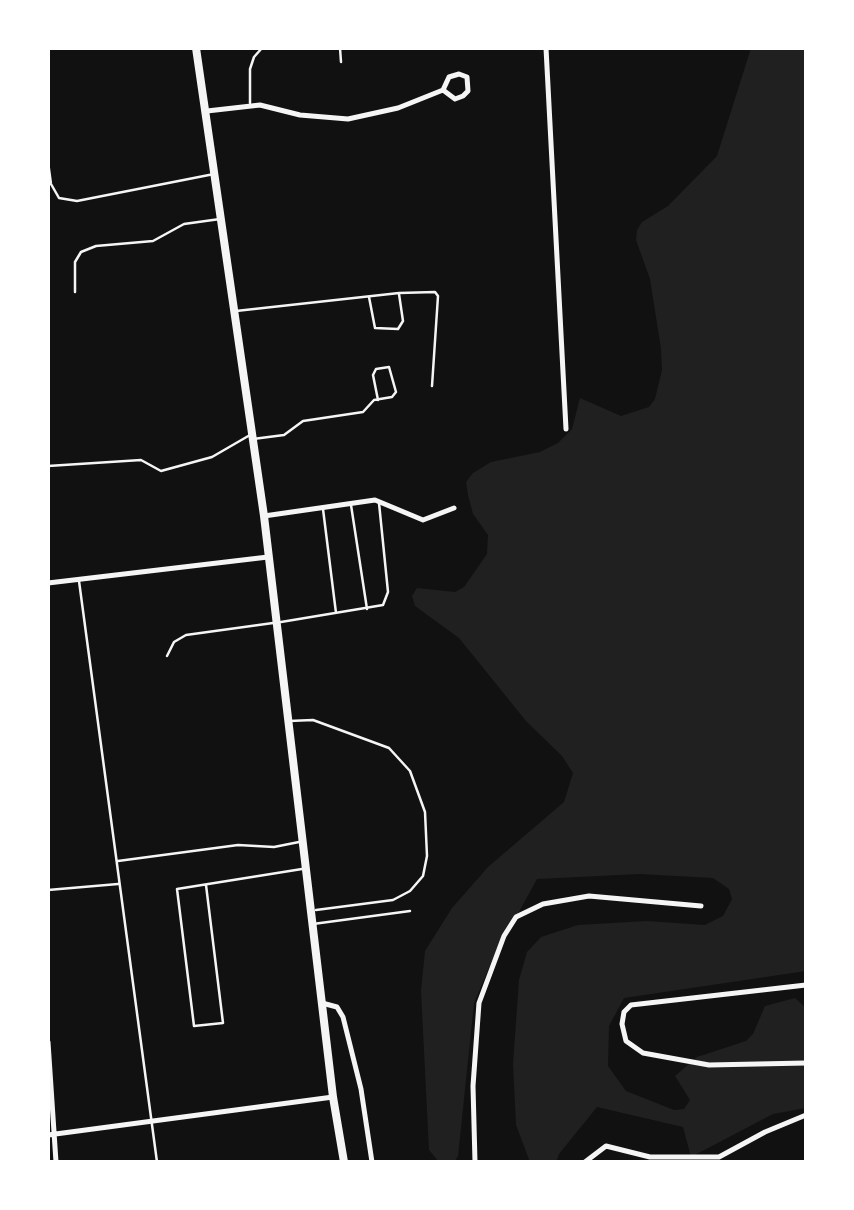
<!DOCTYPE html>
<style>
body{margin:0}
#map{position:relative;width:854px;height:1210px;overflow:hidden;background:#111;font-family:"Archivo Narrow",sans-serif}
canvas{display:block}
.frame{position:absolute;inset:0;border:50px solid #fff;pointer-events:none}
</style>
<div id="map">
<canvas width="854" height="1210"></canvas>
<div class="frame"></div>
</div>
<script>
const c = document.querySelector('canvas').getContext('2d');
c.lineJoin = 'round';
function fill(path, color) { c.fillStyle = color; c.fill(path, 'evenodd'); }
const toPath = rows => new Path2D(rows.map(r => 'M' + r).join(''));
function trace(path, color, width, dash) { c.strokeStyle = color; c.lineWidth = width; c.lineCap = dash ? 'butt' : 'round'; c.setLineDash(dash || []); c.stroke(path); }
fill(toPath([
 [751,48,806,48,806,971,624,998,609,1026,608,1066,626,1091,674,1110,684,1109,690,1100,675,1076,697,1057,746,1041,753,1034,765,1006,795,998,806,1008,806,1108,773,1114,691,1157,683,1127,597,1107,559,1154,556,1162,530,1162,516,1125,513,1064,519,980,527,952,541,937,578,925,647,921,705,925,723,916,732,899,729,889,713,878,640,874,537,879,491,963,474,1003,458,1156,454,1162,439,1162,429,1150,421,991,425,951,452,908,488,867,564,802,573,773,562,756,526,721,459,638,415,606,412,596,417,588,455,592,464,587,487,554,488,535,473,514,468,495,466,482,473,473,491,462,540,452,558,443,572,429,580,398,621,416,649,407,655,399,662,370,661,349,650,279,636,240,637,230,642,222,668,206,717,156]
]), '#202020');
trace(toPath([
 [340,48,341,62],
 [250,103,250,69,254,57,262,48],
 [48,162,51,184,59,198,77,201,214,174],
 [75,292,75,262,81,252,96,246,153,241,184,224,220,219],
 [369,297,375,328,398,329,403,321,399,294],
 [236,311,399,293,435,292,438,296,432,386],
 [253,439,284,435,303,421,363,412,374,400,392,397,396,392,389,367,376,369,373,375,378,400],
 [48,466,141,460,161,471,212,457,250,435],
 [351,505,367,609],
 [323,509,336,613],
 [79,581,157,1162],
 [281,622,383,605,388,592,379,503],
 [167,656,174,642,186,635,273,623],
 [289,721,313,720,389,748,410,771,425,812,427,856,423,876,410,891,393,900,316,910],
 [118,861,238,845,274,847,299,842],
 [206,885,223,1023,194,1026,177,889,302,869],
 [48,890,118,884],
 [313,924,410,911]
]), '#f5f5f5', 2.5);
trace(toPath([
 [546,48,566,429],
 [207,111,260,105,300,115,348,119,398,108,443,90,449,77,459,74,467,77,468,91,463,96,455,99,443,90],
 [264,516,375,500,423,520,454,508],
 [48,583,268,557],
 [806,985,631,1005,624,1012,622,1024,626,1041,643,1053,709,1065,806,1063],
 [322,1003,337,1007,343,1017,361,1089,372,1162],
 [48,1042,56,1162],
 [48,1135,333,1097],
 [475,1162,473,1086,479,1003,504,936,516,917,543,904,589,896,701,906],
 [585,1162,606,1146,650,1157,719,1157,765,1132,806,1115]
]), '#f5f5f5', 5);
trace(toPath([
 [196,48,264,516,333,1097,344,1162]
]), '#f5f5f5', 8);
</script>
